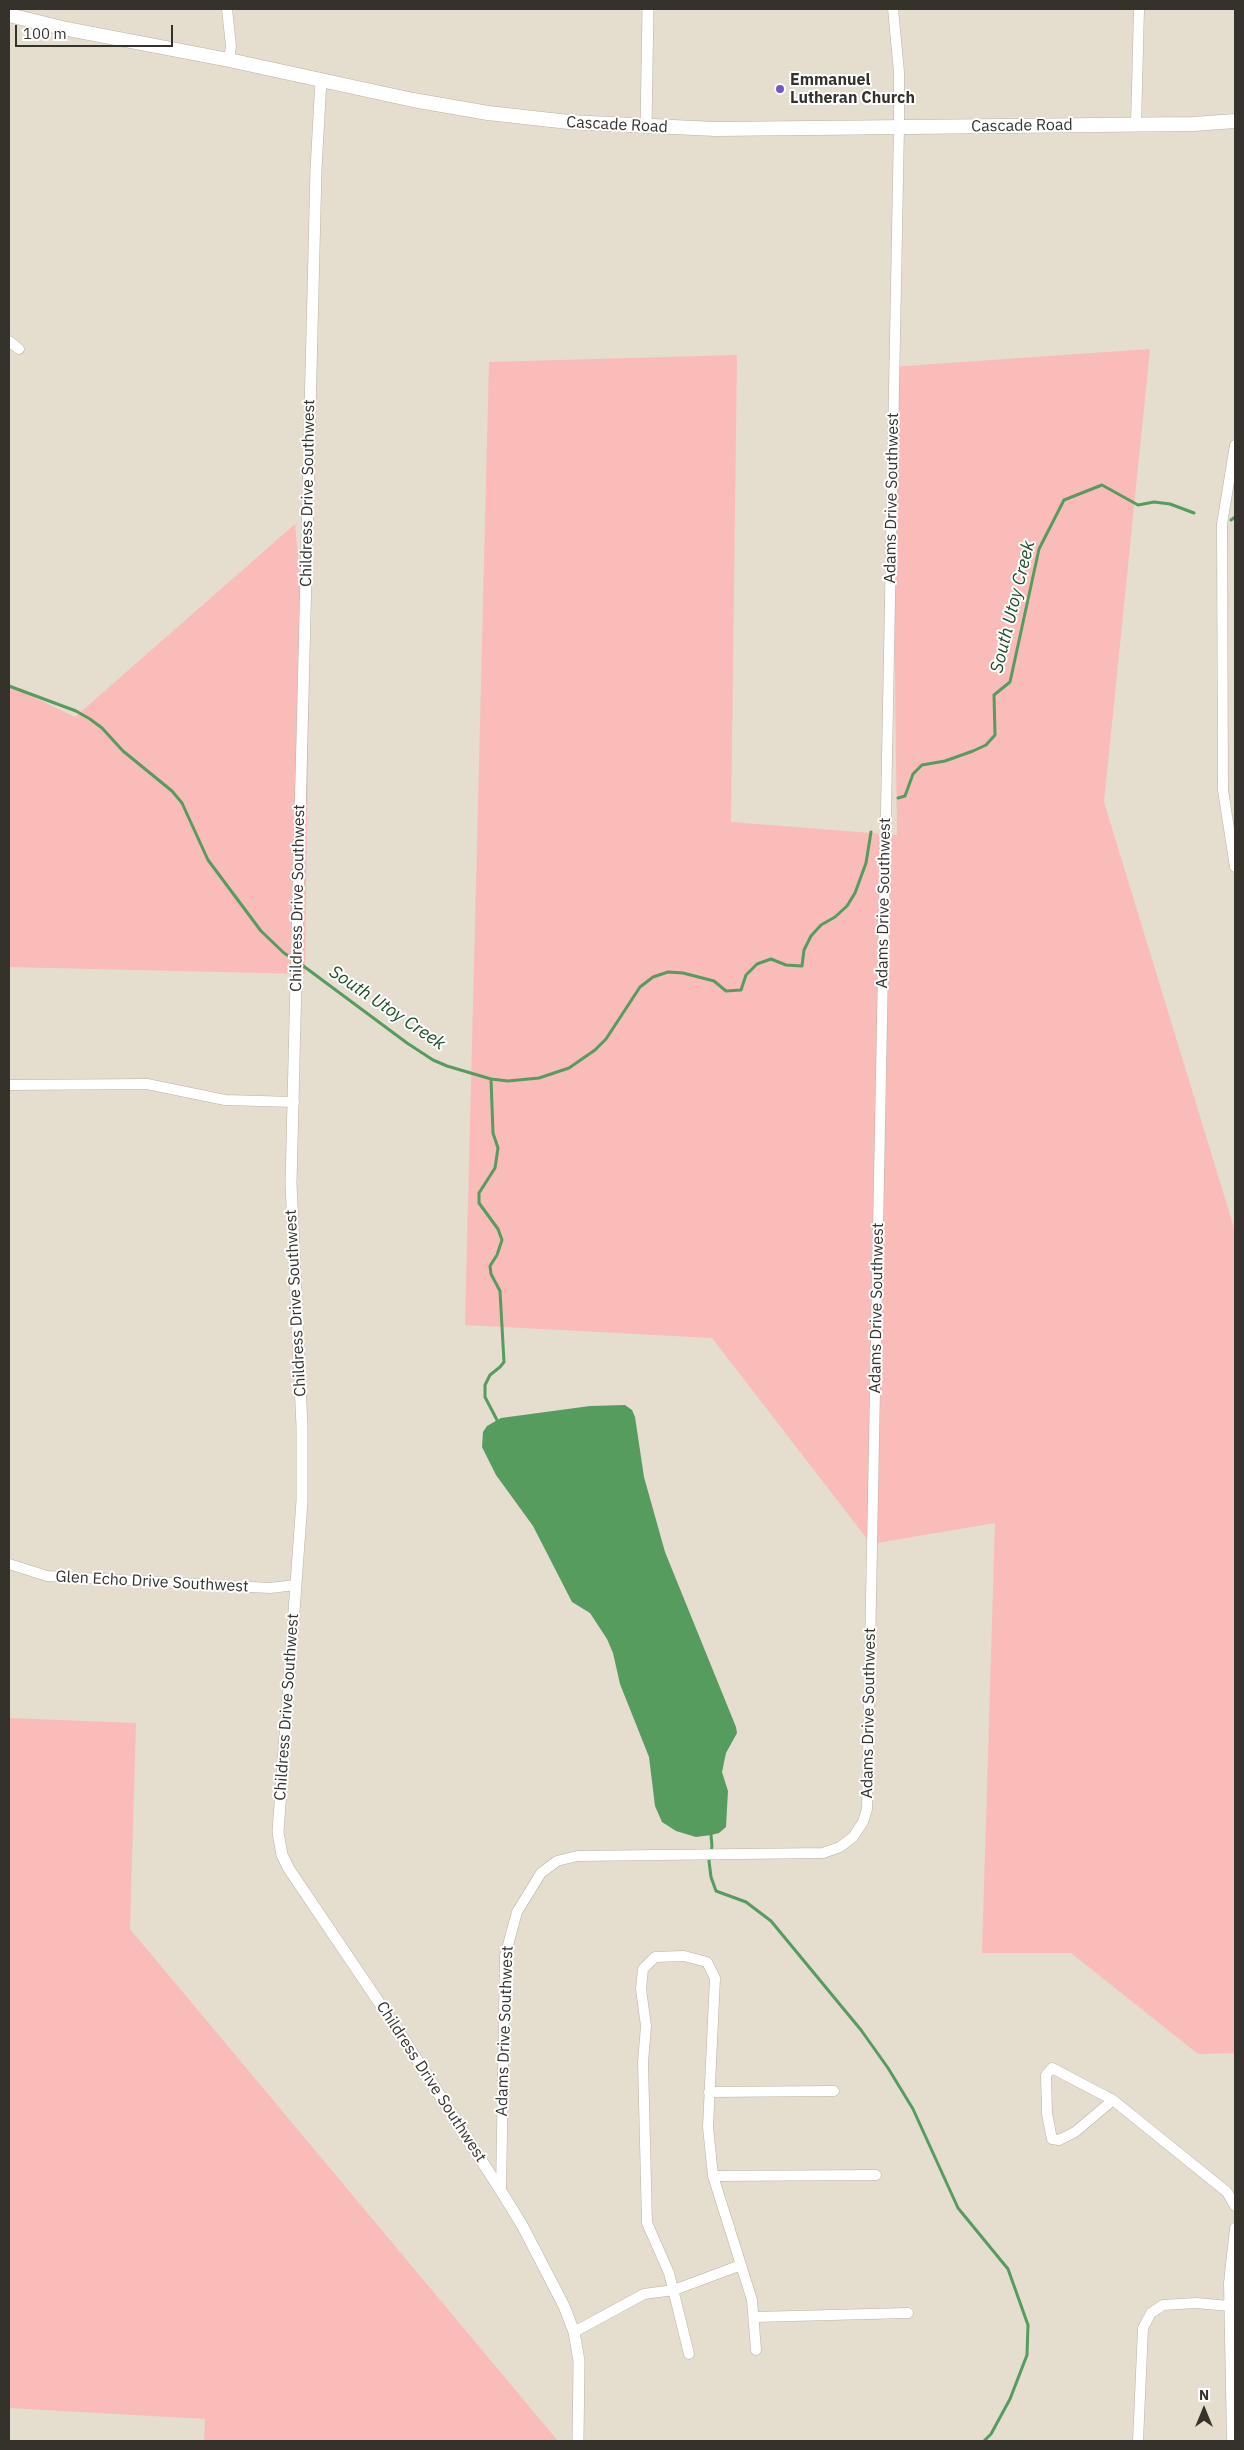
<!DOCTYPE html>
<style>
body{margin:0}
#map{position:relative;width:1244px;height:2450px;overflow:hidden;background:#e5ddce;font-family:"IBM Plex Sans",sans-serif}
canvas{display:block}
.frame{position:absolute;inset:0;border:10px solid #35322c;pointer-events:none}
.north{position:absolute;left:1179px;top:2385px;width:50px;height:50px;-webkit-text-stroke:4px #fff;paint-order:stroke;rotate:0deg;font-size:14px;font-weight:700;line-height:20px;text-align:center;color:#35322c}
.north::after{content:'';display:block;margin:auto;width:18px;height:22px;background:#35322c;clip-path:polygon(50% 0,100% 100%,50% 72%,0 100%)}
.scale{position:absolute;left:15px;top:25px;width:158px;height:22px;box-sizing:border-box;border:2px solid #35322c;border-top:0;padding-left:6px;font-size:15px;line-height:18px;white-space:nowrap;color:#35322c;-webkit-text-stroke:4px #fff;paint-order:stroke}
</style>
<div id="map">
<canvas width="1244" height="2450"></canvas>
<div class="frame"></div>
<div class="north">N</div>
<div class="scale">100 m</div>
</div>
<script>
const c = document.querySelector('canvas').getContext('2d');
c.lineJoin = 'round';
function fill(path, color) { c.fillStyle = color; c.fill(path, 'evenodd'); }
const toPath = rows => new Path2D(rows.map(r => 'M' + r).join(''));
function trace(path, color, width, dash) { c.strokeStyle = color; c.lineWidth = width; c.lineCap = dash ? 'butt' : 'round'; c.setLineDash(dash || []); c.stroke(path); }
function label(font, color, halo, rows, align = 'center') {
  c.font = font + ' "IBM Plex Sans",sans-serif'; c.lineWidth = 4; c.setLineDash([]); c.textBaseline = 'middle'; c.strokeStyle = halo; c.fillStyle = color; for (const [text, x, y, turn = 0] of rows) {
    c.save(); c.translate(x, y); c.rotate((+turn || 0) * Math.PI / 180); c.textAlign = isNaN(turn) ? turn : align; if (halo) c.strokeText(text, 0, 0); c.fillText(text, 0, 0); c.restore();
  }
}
fill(toPath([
 [1150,349,1104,802,1235,1231,1235,2053,1198,2054,1071,1953,982,1953,995,1523,871,1544,712,1338,465,1325,489,362,737,355,731,822,897,835,891,367],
 [295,524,309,676,305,974,9,967,9,685,75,717],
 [9,1718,136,1723,130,1929,558,2441,204,2441,205,2419,9,2408]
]), '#fabcb9');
fill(toPath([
 [625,1405,632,1410,635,1417,644,1477,665,1552,736,1727,737,1733,726,1753,722,1772,728,1791,726,1827,719,1833,711,1835,696,1837,676,1831,662,1822,655,1806,649,1757,620,1684,613,1653,607,1639,590,1613,572,1602,533,1526,496,1475,482,1447,483,1432,487,1426,501,1418,590,1406]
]), '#569c5f');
trace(toPath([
 [1231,520,1235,517],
 [9,686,76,711,90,719,102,728,123,751,172,791,182,803,208,860,261,931,284,953,293,959],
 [898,798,905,796,913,774,922,765,945,761,973,751,986,745,995,735,994,695,1010,682,1039,549,1064,500,1102,485,1138,505,1154,502,1170,504,1194,513],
 [298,962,407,1043,433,1060,447,1066,491,1079,508,1081,539,1078,569,1068,595,1050,606,1039,640,987,653,977,668,972,683,973,714,981,726,991,741,990,746,975,757,964,771,959,786,965,802,966,804,950,811,936,821,925,835,917,847,906,855,893,866,863,871,832],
 [491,1079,493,1133,498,1148,495,1168,479,1193,479,1203,498,1229,502,1240,497,1255,490,1266,491,1274,500,1291,504,1362,500,1367,490,1375,485,1385,485,1397,497,1420],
 [711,1835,712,1846,709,1861,711,1877,716,1891,746,1902,771,1921,861,2030,888,2068,913,2109,958,2208,1008,2269,1028,2325,1027,2355,1010,2399,991,2434,984,2441]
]), '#569c5f', 3);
const minor = toPath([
 [227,9,231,46,229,60],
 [1136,125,1139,9],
 [9,341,19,349],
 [1235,445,1222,524,1223,790,1235,867],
 [9,1085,147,1084,225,1100,294,1102],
 [9,1564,47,1576,270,1588,296,1585],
 [1052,2068,1113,2100,1075,2132,1059,2140,1052,2139,1047,2114,1046,2075,1052,2068],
 [709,2092,834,2091],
 [1113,2100,1227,2192,1235,2206],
 [713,2176,876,2175],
 [501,2191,505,1956,517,1912,541,1873,557,1861,577,1856,823,1853,840,1847,853,1837,863,1822,867,1809,899,127,899,72,893,9],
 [755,2317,908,2313],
 [574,2332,644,2294,674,2290,741,2265],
 [689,2354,669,2273,647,2223,643,2062,646,2026,641,1989,643,1969,655,1957,684,1956,707,1962,715,1978,708,2127,713,2176,752,2300,756,2350],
 [1138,2441,1143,2328,1151,2313,1163,2305,1196,2303,1229,2306],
 [1232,2441,1229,2283,1235,2228]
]);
const tertiary = toPath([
 [321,80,316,169,291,1183,302,1427,302,1501,278,1832,282,1855,289,1869,403,2038,501,2191,522,2225,564,2306,574,2332,579,2361,578,2441],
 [646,128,648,9]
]);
const secondary = toPath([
 [9,15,62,28,229,60,413,100,488,113,569,122,715,129,1194,124,1235,121]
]);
trace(minor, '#b9b2a3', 11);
trace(tertiary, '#b9b2a3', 12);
trace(secondary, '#b9b2a3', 15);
trace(minor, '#fff', 10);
trace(tertiary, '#fff', 11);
trace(secondary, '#fff', 14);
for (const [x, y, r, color] of [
 [780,89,5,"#6f56cf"]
]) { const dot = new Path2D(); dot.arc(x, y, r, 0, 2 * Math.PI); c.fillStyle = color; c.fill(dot); trace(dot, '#fff', 2); }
label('bold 16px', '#35322c', '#fff', [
 ["Emmanuel",790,80],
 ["Lutheran Church",790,98]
], 'left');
label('16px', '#35322c', '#fff', [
 ["Cascade Road",617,125,3],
 ["Cascade Road",1022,126,-1],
 ["Childress Drive Southwest",308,493,-89],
 ["Adams Drive Southwest",892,498,-89],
 ["Childress Drive Southwest",298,898,-89],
 ["Adams Drive Southwest",884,903,-89],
 ["Childress Drive Southwest",296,1303,-93],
 ["Adams Drive Southwest",877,1308,-89],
 ["Glen Echo Drive Southwest",152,1582,3],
 ["Childress Drive Southwest",287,1707,-86],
 ["Adams Drive Southwest",869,1713,-89],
 ["Adams Drive Southwest",505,2031,-88],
 ["Childress Drive Southwest",431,2082,57]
]);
label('italic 18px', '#1c4f25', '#fff', [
 ["South Utoy Creek",1013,607,-76],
 ["South Utoy Creek",387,1008,34]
]);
</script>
